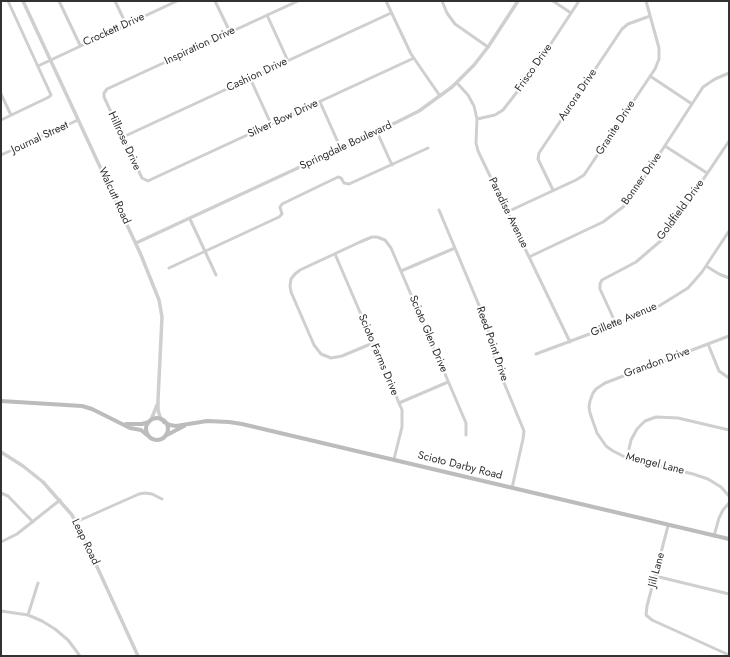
<!DOCTYPE html>
<style>
body{margin:0}
#map{position:relative;width:730px;height:657px;overflow:hidden;background:#fff;font-family:Jost,sans-serif}
canvas{display:block}
.frame{position:absolute;inset:0;border:2px solid #323232;pointer-events:none}
</style>
<div id="map">
<canvas width="730" height="657"></canvas>
<div class="frame"></div>
</div>
<script>
const c = document.querySelector('canvas').getContext('2d');
c.lineJoin = 'round';
const toPath = rows => new Path2D(rows.map(r => 'M' + r).join(''));
function trace(path, color, width, dash) { c.strokeStyle = color; c.lineWidth = width; c.lineCap = dash ? 'butt' : 'round'; c.setLineDash(dash || []); c.stroke(path); }
function label(font, color, halo, rows, align = 'center') {
  c.font = font + ' Jost,sans-serif'; c.lineWidth = 4; c.setLineDash([]); c.textBaseline = 'middle'; c.strokeStyle = halo; c.fillStyle = color; for (const [text, x, y, turn = 0] of rows) {
    c.save(); c.translate(x, y); c.rotate((+turn || 0) * Math.PI / 180); c.textAlign = isNaN(turn) ? turn : align; if (halo) c.strokeText(text, 0, 0); c.fillText(text, 0, 0); c.restore();
  }
}
trace(toPath([
 [59,1,80,45],
 [115,1,126,24],
 [215,1,230,32],
 [298,1,107,89,104,93,104,97,142,178,148,181,152,179,414,58],
 [386,1,411,54,440,96],
 [442,1,447,13,455,24,488,47],
 [553,1,571,13],
 [267,15,288,61],
 [38,66,177,1],
 [650,76,692,104],
 [250,78,271,124],
 [457,83,468,95,474,106,477,119,476,143,478,151,570,342],
 [1,94,11,115],
 [320,102,341,149],
 [477,119,495,115,503,110,531,74,579,1],
 [1,120,49,97,51,95,8,1],
 [377,132,392,165],
 [123,137,391,13],
 [665,146,707,173],
 [1,155,78,120],
 [553,190,538,159,539,153,622,29,628,24,650,16],
 [439,210,486,322,495,361,524,431,523,439,512,488],
 [507,212,576,180,584,175,655,69,659,59,659,48,646,1],
 [190,219,216,275],
 [335,254,402,410,402,427,394,459],
 [529,257,603,222,623,207,631,198,703,87,715,79,729,73],
 [706,266,719,274,729,278],
 [169,268,279,217,282,214,280,207,282,204,338,177,341,178,344,183,349,184,428,148],
 [401,271,455,248],
 [616,324,600,289,600,284,602,280,636,262,664,238,729,141],
 [729,336,605,383,596,389,593,393,590,401,589,407,590,413,597,433,606,446,613,451,627,458,693,474,708,479,721,487,729,496],
 [373,343,342,356,331,358,321,354,314,345,291,292,290,286,291,279,295,274,300,270,360,242,372,237,377,237,385,240,391,248,466,423,466,435],
 [708,344,719,371,729,378],
 [536,354,651,311,688,288,702,272,729,231],
 [399,403,448,382],
 [627,458,631,440,637,429,645,421,656,417,678,418,729,430],
 [1,493,8,496,33,522],
 [76,522,139,494,145,493,152,494,162,499],
 [668,526,647,606,646,615,652,620,729,655],
 [714,536,719,518,723,510,729,503],
 [1,542,17,534,60,500],
 [655,576,729,594],
 [1,611,28,615,42,621,55,629,68,640,80,656],
 [28,615,38,583]
]), '#cfcfcf', 3);
trace(toPath([
 [23,1,141,255,159,300,162,317,158,400,158,410,161,420],
 [136,243,397,122,419,111,452,87,474,65,488,47,518,1],
 [151,420,157,405],
 [1,452,23,466,43,482,72,515,87,545,138,656]
]), '#cfcfcf', 3.5);
trace(toPath([
 [1,401,82,406,92,409,130,428,141,430,147,435],
 '146 429a11 11 0 1 1 22 0a11 11 0 1 1-22 0Z',
 [164,422,170,425,176,426,207,421,229,422,242,424,729,539],
 [126,424,142,424,149,422],
 [165,436,184,426]
]), '#bcbcbc', 4);
label('11px', '#323232', '#fff', [
 ["Crockett Drive",114,30,-24],
 ["Inspiration Drive",200,46,-25],
 ["Frisco Drive",534,68,-55],
 ["Cashion Drive",257,75,-25],
 ["Aurora Drive",578,95,-56],
 ["Silver Bow Drive",283,119,-25],
 ["Granite Drive",616,128,-57],
 ["Journal Street",40,138,-25],
 ["Hillrose Drive",124,141,65],
 ["Springdale Boulevard",346,146,-25],
 ["Bonner Drive",642,179,-55],
 ["Walcutt Road",114,196,65],
 ["Goldfield Drive",681,210,-54],
 ["Paradise Avenue",508,213,64],
 ["Gillette Avenue",624,320,-23],
 ["Scioto Glen Drive",428,334,67],
 ["Reed Point Drive",492,344,71],
 ["Scioto Farms Drive",378,355,67],
 ["Grandon Drive",657,363,-20],
 ["Mengel Lane",655,464,14],
 ["Scioto Darby Road",460,466,14],
 ["Leap Road",85,542,64],
 ["Jill Lane",657,570,-75]
]);
</script>
